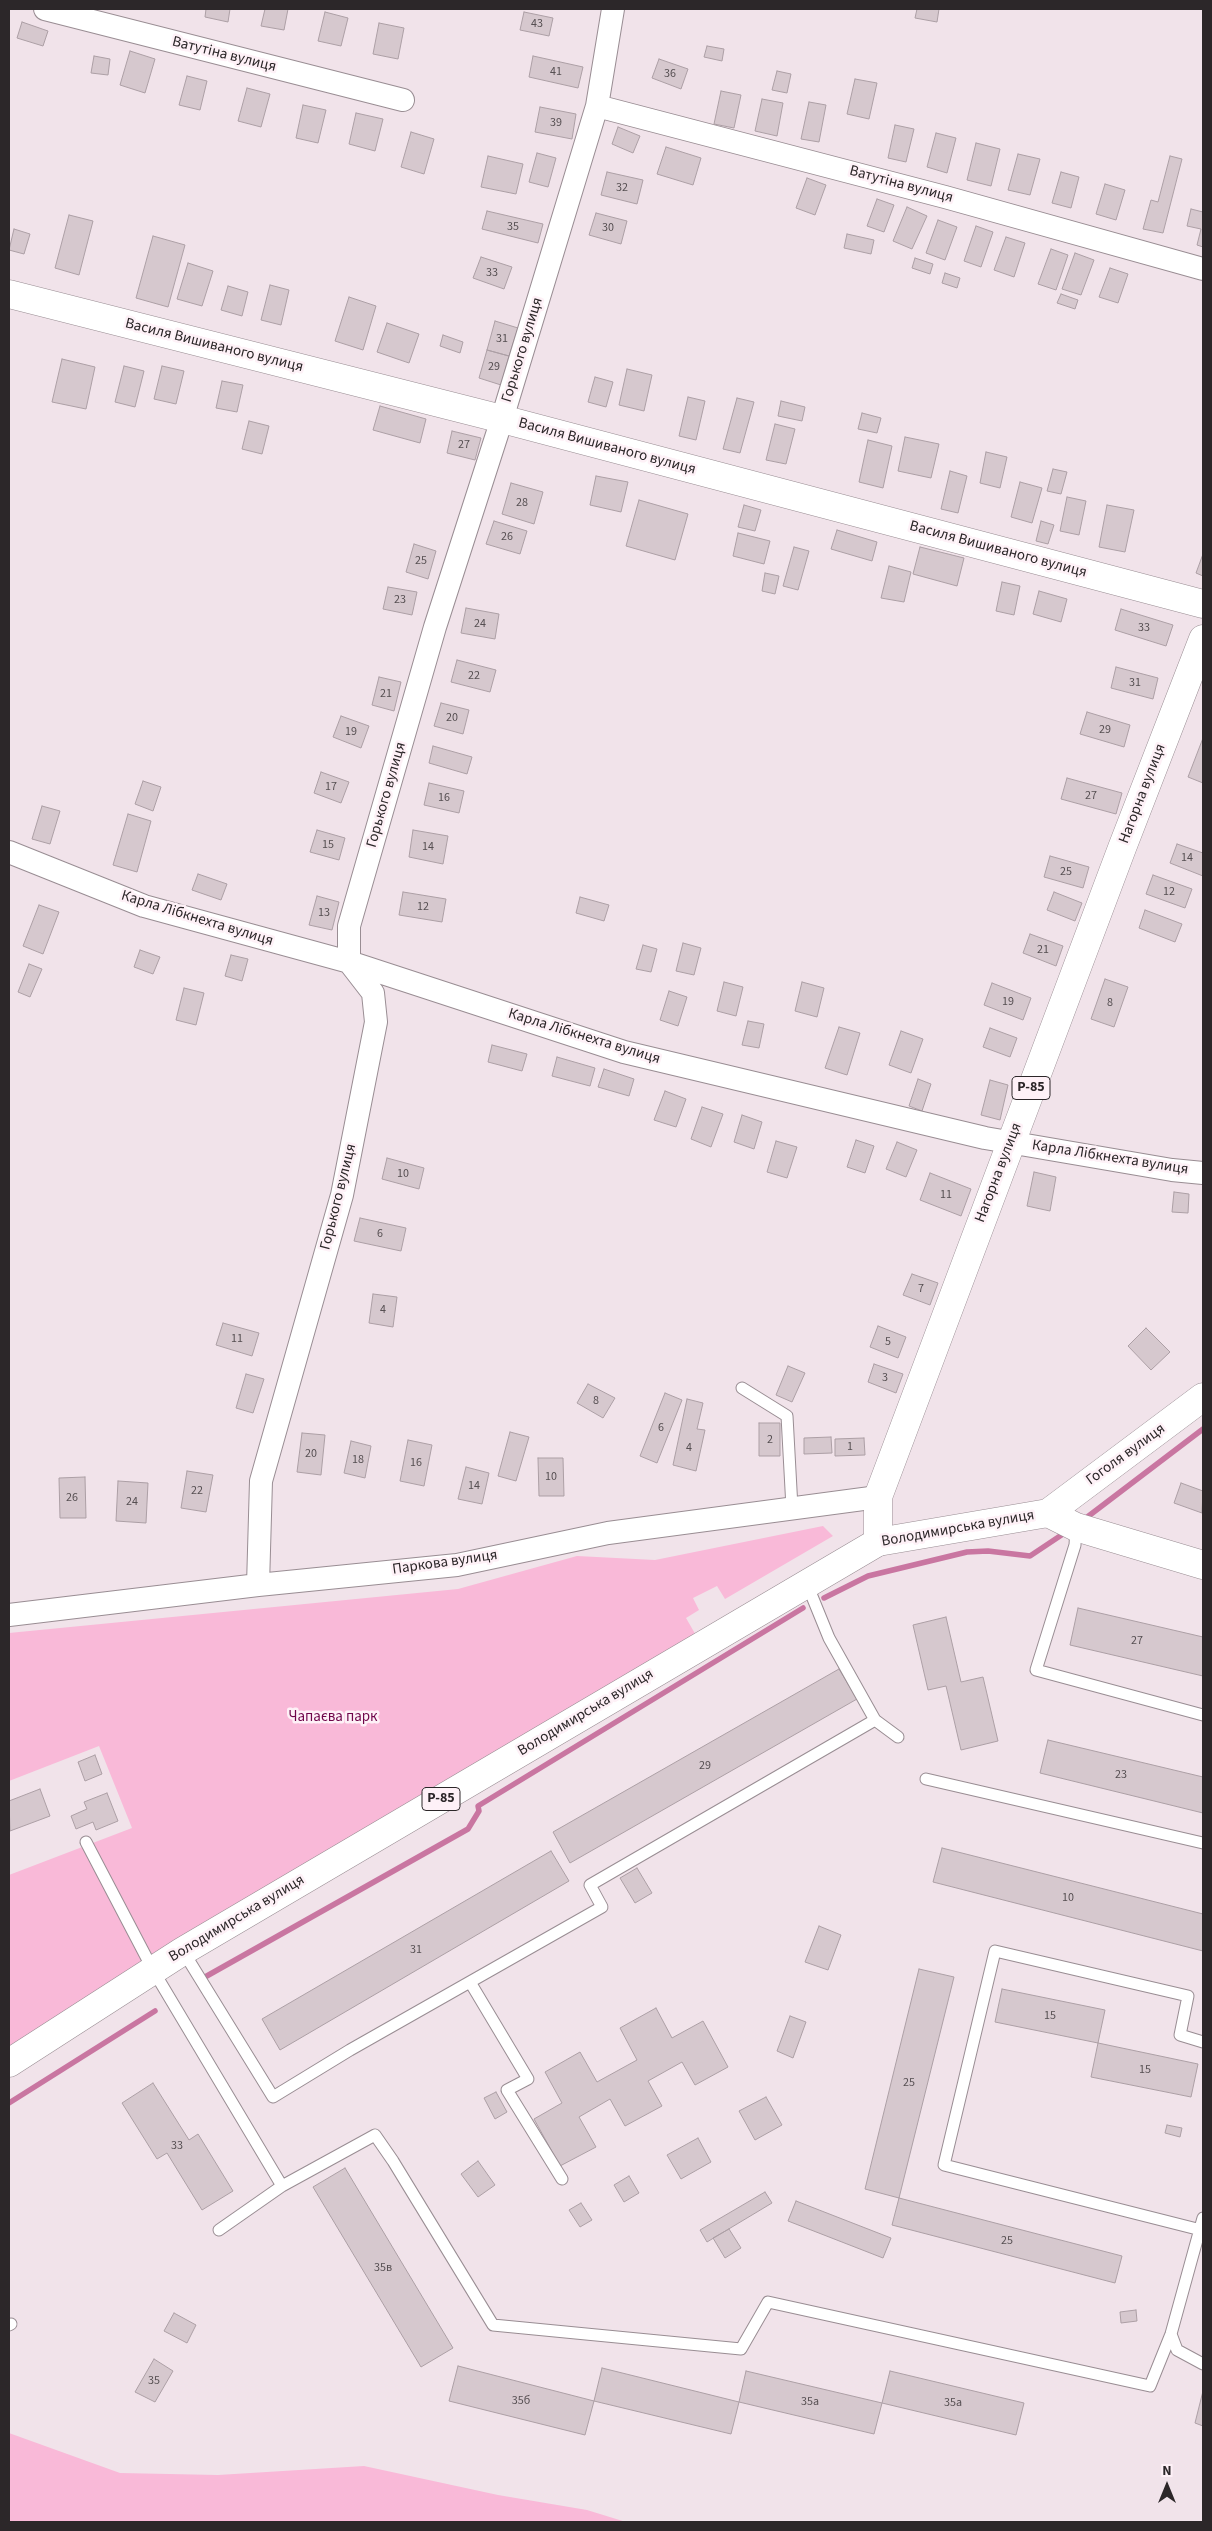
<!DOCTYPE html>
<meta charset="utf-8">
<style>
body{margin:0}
#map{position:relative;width:1212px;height:2531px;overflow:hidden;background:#f1e3ea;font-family:"Source Sans 3",sans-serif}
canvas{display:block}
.frame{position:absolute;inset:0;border:10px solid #2c2729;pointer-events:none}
.north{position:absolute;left:1142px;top:2461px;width:50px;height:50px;-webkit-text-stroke:4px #fef1f7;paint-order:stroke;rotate:0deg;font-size:14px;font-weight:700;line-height:20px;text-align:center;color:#2c2729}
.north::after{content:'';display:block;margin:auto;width:18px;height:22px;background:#2c2729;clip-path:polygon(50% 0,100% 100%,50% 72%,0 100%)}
</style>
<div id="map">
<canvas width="1212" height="2531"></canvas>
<div class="frame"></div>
<div class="north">N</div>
</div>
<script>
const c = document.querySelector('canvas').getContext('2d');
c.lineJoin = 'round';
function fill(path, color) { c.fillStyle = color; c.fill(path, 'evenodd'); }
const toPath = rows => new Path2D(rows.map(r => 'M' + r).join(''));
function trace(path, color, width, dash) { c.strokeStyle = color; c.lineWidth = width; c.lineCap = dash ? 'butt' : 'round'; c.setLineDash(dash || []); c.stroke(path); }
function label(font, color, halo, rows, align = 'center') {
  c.font = font + ' "Source Sans 3",sans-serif'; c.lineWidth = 5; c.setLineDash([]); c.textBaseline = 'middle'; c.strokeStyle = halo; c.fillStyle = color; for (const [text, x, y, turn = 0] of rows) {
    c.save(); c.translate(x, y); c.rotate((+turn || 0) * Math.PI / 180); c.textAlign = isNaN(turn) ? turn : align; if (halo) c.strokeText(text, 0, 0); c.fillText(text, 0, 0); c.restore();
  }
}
fill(toPath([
 [823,1526,833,1536,725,1599,717,1586,693,1598,699,1610,686,1618,697,1637,9,2046,9,1875,132,1828,99,1746,9,1781,9,1633,458,1589,577,1556,655,1560],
 [9,2433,120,2473,218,2475,364,2466,498,2495,587,2510,626,2522,9,2522]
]), '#f9b9d8');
trace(toPath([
 [1082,1521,1203,1429],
 [824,1598,868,1576,967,1552,988,1551,1030,1556,1066,1532],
 [205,1977,468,1829,479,1811,478,1806,803,1608],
 [9,2103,155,2011]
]), '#c976a1', 5.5);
const building = toPath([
 [206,9,230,9,228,22,205,17,206,9],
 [265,9,288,9,284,30,261,26,265,9],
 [917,9,939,9,937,22,915,18,917,9],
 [325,12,348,18,341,46,318,41,325,12],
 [524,12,553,18,549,36,520,30,524,12],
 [22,22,48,31,43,46,17,38,22,22],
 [379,23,404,28,398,59,373,54,379,23],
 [707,46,724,49,722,61,704,57,707,46],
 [130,51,155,59,145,93,120,85,130,51],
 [94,56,110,59,108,75,91,73,94,56],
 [533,56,583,67,578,88,529,77,533,56],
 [659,59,688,69,681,89,652,78,659,59],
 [777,71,791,74,787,93,772,90,777,71],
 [187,76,207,81,200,110,179,105,187,76],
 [855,79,877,83,869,119,847,114,855,79],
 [247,88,270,94,261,127,238,121,247,88],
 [721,91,741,95,734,128,714,124,721,91],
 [762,99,783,103,777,136,755,131,762,99],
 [809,102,826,105,819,142,801,139,809,102],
 [303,105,326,110,318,143,296,138,303,105],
 [540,107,576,114,572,139,535,132,540,107],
 [356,113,383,119,375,151,349,144,356,113],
 [895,125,914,129,906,162,888,158,895,125],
 [618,127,640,136,633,153,612,144,618,127],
 [411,132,434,139,424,174,401,167,411,132],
 [936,133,956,138,947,173,927,167,936,133],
 [976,143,1000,149,991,186,967,180,976,143],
 [666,147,701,158,693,185,657,174,666,147],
 [537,153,556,158,548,187,529,182,537,153],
 [1018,154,1040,159,1030,195,1008,190,1018,154],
 [488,156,523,164,516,194,481,187,488,156],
 [1170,156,1182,159,1163,233,1143,229,1151,200,1158,202,1170,156],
 [607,172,643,180,637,204,601,195,607,172],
 [1061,172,1079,177,1071,208,1052,203,1061,172],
 [807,178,826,185,815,215,796,208,807,178],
 [1105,184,1125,190,1116,220,1096,214,1105,184],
 [877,199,894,205,884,232,867,226,877,199],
 [907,207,927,216,912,249,893,241,907,207],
 [1191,209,1203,212,1203,247,1197,245,1201,229,1187,226,1191,209],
 [487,211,543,224,538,243,482,229,487,211],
 [596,213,627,221,621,244,589,235,596,213],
 [69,215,93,221,79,275,55,268,69,215],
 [938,220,957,227,945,260,926,253,938,220],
 [976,226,993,232,981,267,964,261,976,226],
 [14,229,30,234,24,254,9,250,14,229],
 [847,234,874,240,871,254,844,248,847,234],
 [153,236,185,245,168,307,136,298,153,236],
 [1006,237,1025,243,1014,277,994,270,1006,237],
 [1051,249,1068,255,1056,290,1038,284,1051,249],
 [1075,253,1094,260,1081,295,1062,289,1075,253],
 [481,257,512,267,504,289,473,278,481,257],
 [915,258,933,264,930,274,912,268,915,258],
 [188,263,213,271,202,306,177,299,188,263],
 [1110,268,1128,274,1118,303,1099,297,1110,268],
 [945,273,960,278,957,288,942,283,945,273],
 [270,285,289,290,281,325,261,320,270,285],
 [228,286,248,292,242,316,221,310,228,286],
 [1061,294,1078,300,1075,309,1057,303,1061,294],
 [349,297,376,306,363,350,335,341,349,297],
 [495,321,518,328,509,356,487,350,495,321],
 [387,323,419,334,409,363,377,352,387,323],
 [443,335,463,342,460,353,440,346,443,335],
 [487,350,509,356,501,385,479,378,487,350],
 [62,359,95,367,86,409,52,402,62,359],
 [124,366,144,371,135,407,115,402,124,366],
 [162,366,184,371,176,404,154,399,162,366],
 [627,369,652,375,644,411,619,405,627,369],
 [595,377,613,382,606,407,588,402,595,377],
 [222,381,243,385,237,412,216,408,222,381],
 [688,397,705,401,696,440,679,436,688,397],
 [737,398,754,402,740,453,723,449,737,398],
 [781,401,805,407,802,421,778,416,781,401],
 [380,406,426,419,420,443,373,430,380,406],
 [862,413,881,418,877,433,858,429,862,413],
 [249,421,269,426,262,454,242,449,249,421],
 [775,424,795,429,786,464,766,460,775,424],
 [452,431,481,438,475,460,447,453,452,431],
 [905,437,939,444,931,478,898,471,905,437],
 [868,440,892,446,883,488,859,482,868,440],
 [986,452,1007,457,1000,488,980,483,986,452],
 [1053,469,1067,472,1061,494,1047,491,1053,469],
 [950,471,967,476,958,513,941,509,950,471],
 [596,476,628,482,621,512,590,505,596,476],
 [1020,482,1042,488,1032,523,1011,517,1020,482],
 [511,483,543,492,534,524,502,514,511,483],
 [1067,497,1086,501,1079,535,1060,531,1067,497],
 [639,500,688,514,675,560,626,546,639,500],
 [744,505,761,510,755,531,738,527,744,505],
 [1107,505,1134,510,1125,552,1099,547,1107,505],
 [494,521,527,531,520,554,486,544,494,521],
 [1041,521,1054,525,1048,544,1036,541,1041,521],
 [837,530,877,542,872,561,831,549,837,530],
 [738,533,770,541,764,564,733,556,738,533],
 [414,544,436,551,428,579,406,572,414,544],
 [794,547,809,551,798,590,783,586,794,547],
 [920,547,964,558,957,586,913,574,920,547],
 [1203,554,1203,576,1196,573,1203,554],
 [889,566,911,572,904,602,881,598,889,566],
 [765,573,779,576,775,594,762,591,765,573],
 [1002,582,1020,586,1014,615,996,611,1002,582],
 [388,587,417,592,412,615,383,609,388,587],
 [1039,591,1067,599,1061,622,1033,614,1039,591],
 [466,608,499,614,495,639,461,633,466,608],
 [1121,609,1173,625,1166,646,1115,630,1121,609],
 [457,660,496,670,490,692,451,682,457,660],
 [1116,667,1158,678,1153,699,1111,688,1116,667],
 [379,677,401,682,394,711,372,705,379,677],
 [441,703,469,710,463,734,434,726,441,703],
 [1087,712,1130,725,1124,747,1080,734,1087,712],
 [341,716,369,726,361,748,333,737,341,716],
 [1203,738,1203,783,1188,777,1203,738],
 [433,746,472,757,467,774,429,763,433,746],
 [321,772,349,782,341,803,314,793,321,772],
 [1067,778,1122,793,1116,814,1061,799,1067,778],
 [143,781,161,787,153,811,135,804,143,781],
 [429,783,464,791,459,813,424,805,429,783],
 [42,806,60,811,50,844,32,839,42,806],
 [128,814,151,821,137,872,113,865,128,814],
 [317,830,345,838,339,860,310,852,317,830],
 [413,830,448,836,443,864,409,857,413,830],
 [1177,844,1203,853,1203,876,1170,863,1177,844],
 [1050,856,1089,867,1083,888,1044,877,1050,856],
 [198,874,227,884,221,900,192,890,198,874],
 [1153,875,1192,889,1185,908,1146,894,1153,875],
 [403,892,446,899,442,922,399,915,403,892],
 [1054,892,1082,903,1075,921,1047,910,1054,892],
 [317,896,339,902,332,930,309,925,317,896],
 [580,897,609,905,604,921,576,913,580,897],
 [39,905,59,912,43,954,23,946,39,905],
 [1145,910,1182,924,1175,942,1139,928,1145,910],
 [1030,934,1063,946,1056,966,1023,953,1030,934],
 [683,943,701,948,694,975,676,971,683,943],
 [643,945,657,949,651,972,636,969,643,945],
 [140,950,160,957,153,974,134,967,140,950],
 [231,955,248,959,242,981,225,976,231,955],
 [29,964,42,969,30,997,18,992,29,964],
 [1105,979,1128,987,1114,1027,1091,1019,1105,979],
 [724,982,743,987,736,1016,717,1011,724,982],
 [802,982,824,988,817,1017,795,1011,802,982],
 [992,983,1031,998,1023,1020,984,1005,992,983],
 [184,988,204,993,196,1025,176,1020,184,988],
 [669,991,687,997,678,1026,660,1020,669,991],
 [748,1021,764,1024,759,1048,742,1045,748,1021],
 [839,1027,860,1033,847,1075,825,1068,839,1027],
 [990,1028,1017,1038,1010,1057,983,1047,990,1028],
 [901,1031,923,1039,911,1073,889,1065,901,1031],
 [492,1045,527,1054,522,1071,488,1062,492,1045],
 [557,1057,595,1068,590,1086,552,1076,557,1057],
 [604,1069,634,1079,629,1096,598,1087,604,1069],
 [918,1079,931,1084,922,1111,909,1106,918,1079],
 [990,1080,1008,1085,1000,1120,981,1115,990,1080],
 [665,1091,686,1099,676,1127,654,1120,665,1091],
 [702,1107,723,1114,711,1147,691,1139,702,1107],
 [742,1115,762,1122,754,1149,734,1142,742,1115],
 [856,1140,874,1146,865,1173,847,1167,856,1140],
 [776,1141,797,1147,787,1178,767,1172,776,1141],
 [897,1142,917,1150,906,1177,886,1169,897,1142],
 [387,1158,424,1168,419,1189,382,1179,387,1158],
 [1034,1172,1056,1177,1050,1211,1027,1206,1034,1172],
 [930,1173,971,1189,961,1216,920,1200,930,1173],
 [1174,1192,1189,1194,1188,1213,1172,1212,1174,1192],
 [360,1218,406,1228,401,1251,354,1241,360,1218],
 [912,1274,938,1283,930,1305,903,1295,912,1274],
 [373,1294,397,1297,393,1327,369,1323,373,1294],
 [223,1323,259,1333,252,1356,216,1345,223,1323],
 [878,1326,906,1337,898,1358,870,1347,878,1326],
 [1146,1328,1170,1352,1151,1370,1128,1346,1146,1328],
 [874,1364,903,1374,896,1393,868,1382,874,1364],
 [788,1366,805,1373,792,1402,776,1395,788,1366],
 [246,1374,264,1379,253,1413,236,1408,246,1374],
 [588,1384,615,1398,603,1418,577,1403,588,1384],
 [665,1393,682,1400,657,1463,640,1456,665,1393],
 [687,1399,703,1403,697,1429,705,1430,696,1471,673,1465,687,1399],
 [759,1423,780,1423,780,1456,759,1456,759,1423],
 [510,1432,529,1437,516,1481,498,1476,510,1432],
 [302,1433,325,1435,321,1475,297,1472,302,1433],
 [831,1437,832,1453,804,1454,804,1438,831,1437],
 [864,1438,865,1455,835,1456,835,1439,864,1438],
 [408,1440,432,1445,424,1486,400,1481,408,1440],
 [351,1441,371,1446,365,1478,344,1473,351,1441],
 [538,1458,563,1458,564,1496,539,1496,538,1458],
 [466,1467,489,1473,482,1504,458,1499,466,1467],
 [187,1471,213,1475,206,1512,181,1508,187,1471],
 [85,1477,86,1518,60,1518,59,1478,85,1477],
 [118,1481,148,1483,146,1523,116,1521,118,1481],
 [1181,1483,1203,1491,1202,1513,1174,1503,1181,1483],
 [1078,1608,1203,1637,1203,1676,1070,1645,1078,1608],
 [946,1617,961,1682,983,1677,998,1741,961,1750,946,1686,928,1690,913,1625,946,1617],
 [839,1669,857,1699,570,1863,553,1832,839,1669],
 [1048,1740,1203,1777,1203,1813,1040,1773,1048,1740],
 [95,1755,102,1774,85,1781,78,1762,95,1755],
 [40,1789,50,1816,10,1831,9,1801,40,1789],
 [107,1793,118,1821,96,1830,93,1822,76,1829,71,1816,87,1809,84,1802,107,1793],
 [942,1848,1203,1914,1203,1951,933,1882,942,1848],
 [551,1851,569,1881,280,2050,262,2019,551,1851],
 [637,1868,652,1893,635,1903,620,1878,637,1868],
 [819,1926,841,1935,828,1970,805,1962,819,1926],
 [919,1969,954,1977,899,2198,865,2189,919,1969],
 [1002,1989,1105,2010,1098,2043,995,2022,1002,1989],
 [656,2008,672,2038,703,2021,728,2067,695,2085,682,2062,648,2081,662,2106,625,2126,610,2099,579,2117,596,2147,560,2166,534,2119,562,2103,545,2072,580,2052,597,2082,637,2060,620,2028,656,2008],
 [790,2016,806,2022,793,2058,777,2051,790,2016],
 [1098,2043,1198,2064,1191,2097,1091,2077,1098,2043],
 [153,2083,189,2140,198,2134,233,2191,202,2210,167,2153,157,2159,122,2103,153,2083],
 [496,2092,507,2112,495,2119,484,2098,496,2092],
 [766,2097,782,2125,755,2140,739,2111,766,2097],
 [1167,2125,1182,2128,1180,2137,1165,2133,1167,2125],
 [698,2138,711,2162,681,2179,667,2155,698,2138],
 [478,2161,495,2185,478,2197,461,2174,478,2161],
 [345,2168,453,2348,421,2367,313,2187,345,2168],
 [629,2176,639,2193,624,2202,614,2185,629,2176],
 [765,2192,772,2203,707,2242,700,2230,765,2192],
 [899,2198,1122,2256,1115,2283,892,2225,899,2198],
 [796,2201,891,2238,883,2258,788,2221,796,2201],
 [581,2203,592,2220,580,2227,569,2210,581,2203],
 [729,2229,741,2248,725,2258,713,2238,729,2229],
 [1136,2310,1137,2321,1121,2323,1120,2312,1136,2310],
 [174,2313,196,2325,187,2343,164,2331,174,2313],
 [154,2359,173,2371,155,2402,135,2392,154,2359],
 [458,2366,594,2401,585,2435,449,2401,458,2366],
 [602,2368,739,2402,731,2434,594,2401,602,2368],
 [746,2371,882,2403,874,2434,739,2402,746,2371],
 [890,2371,1024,2403,1016,2435,882,2403,890,2371],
 [1203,2391,1203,2426,1195,2423,1203,2391]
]);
fill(building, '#d6c8ce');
trace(building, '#ac9fa5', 1);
const lane = toPath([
 [742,1388,787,1416,792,1508],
 [1076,1527,1075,1545,1036,1670,1203,1715],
 [807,1584,829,1638,875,1720,898,1737],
 [926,1779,1203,1843],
 [86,1842,153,1970,282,2186,375,2135,393,2161,493,2325,741,2349,768,2302,1150,2386,1171,2334,1203,2218],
 [183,1951,273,2097,350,2050,602,1907,590,1885,875,1720],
 [470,1982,528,2079,507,2090,562,2179],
 [219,2230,282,2186],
 [1201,2230,944,2165,995,1951,1188,1996,1180,2035,1203,2042],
 [9,2325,11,2324],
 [1171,2334,1177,2350,1203,2364]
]);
const street = toPath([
 [45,9,403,100],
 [597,106,945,197,1203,269],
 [9,852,144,906,349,962,624,1052,985,1138,1172,1170,1203,1173],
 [258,1585,261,1481,342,1195,376,1022,373,993,349,962,349,926,435,627,502,419,597,106,613,9],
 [9,1615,258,1585,457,1565,608,1533,878,1497]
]);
const secondary = toPath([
 [9,294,502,419,1203,604],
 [1048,1513,1203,1397],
 [878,1542,1048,1513,1076,1527,1203,1565]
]);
const primary = toPath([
 [9,2063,183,1951,878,1542,878,1497,1122,848,1203,639]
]);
trace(lane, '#998d93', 13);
trace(street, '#998d93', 24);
trace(secondary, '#998d93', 29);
trace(primary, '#998d93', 29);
trace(lane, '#fff', 11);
trace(street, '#fff', 22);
trace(secondary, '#fff', 28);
trace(primary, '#fff', 28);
label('12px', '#564f52', null, [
 ["43",537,24],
 ["41",556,72],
 ["36",670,74],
 ["39",556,123],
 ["32",622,188],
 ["35",513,227],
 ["30",608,228],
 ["33",492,273],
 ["31",502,339],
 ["29",494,367],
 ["27",464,445],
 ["28",522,503],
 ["26",507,537],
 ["25",421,561],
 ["23",400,600],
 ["24",480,624],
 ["33",1144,628],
 ["22",474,676],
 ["31",1135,683],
 ["21",386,694],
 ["20",452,718],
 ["29",1105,730],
 ["19",351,732],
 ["17",331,787],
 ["27",1091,796],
 ["16",444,798],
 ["15",328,845],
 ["14",428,847],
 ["14",1187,858],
 ["25",1066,872],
 ["12",1169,892],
 ["12",423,907],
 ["13",324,913],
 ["21",1043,950],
 ["19",1008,1002],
 ["8",1110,1003],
 ["10",403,1174],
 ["11",946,1195],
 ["6",380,1234],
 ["7",921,1289],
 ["4",383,1310],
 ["11",237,1339],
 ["5",888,1342],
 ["3",885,1378],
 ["8",596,1401],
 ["6",661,1428],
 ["2",770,1440],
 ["1",850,1447],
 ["4",689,1448],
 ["20",311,1454],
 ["18",358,1460],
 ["16",416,1463],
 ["10",551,1477],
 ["14",474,1486],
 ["22",197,1491],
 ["26",72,1498],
 ["24",132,1502],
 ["27",1137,1641],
 ["29",705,1766],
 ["23",1121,1775],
 ["10",1068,1898],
 ["31",416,1950],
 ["15",1050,2016],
 ["15",1145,2070],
 ["25",909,2083],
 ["33",177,2146],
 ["25",1007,2241],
 ["35в",383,2268],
 ["35",154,2381],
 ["35б",521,2401],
 ["35а",810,2402],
 ["35а",953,2403]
]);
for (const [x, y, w] of [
 [1031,1088,38],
 [441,1799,38]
]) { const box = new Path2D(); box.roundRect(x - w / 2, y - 11.5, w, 23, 4); c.fillStyle = '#fef1f7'; c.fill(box); trace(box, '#2c2729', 1); }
label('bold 14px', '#2c2729', null, [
 ["Р-85",1031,1088],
 ["Р-85",441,1799]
]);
label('15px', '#2c2729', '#fef1f7', [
 ["Ватутіна вулиця",224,55,14],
 ["Ватутіна вулиця",901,185,15],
 ["Василя Вишиваного вулиця",214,346,14],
 ["Горького вулиця",523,350,-73],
 ["Василя Вишиваного вулиця",607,447,15],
 ["Василя Вишиваного вулиця",998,550,15],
 ["Нагорна вулиця",1143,794,-69],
 ["Горького вулиця",387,795,-74],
 ["Карла Лібкнехта вулиця",197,919,17],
 ["Карла Лібкнехта вулиця",584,1037,17],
 ["Карла Лібкнехта вулиця",1110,1158,9],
 ["Нагорна вулиця",999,1173,-69],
 ["Горького вулиця",339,1197,-76],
 ["Гоголя вулиця",1126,1455,-36],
 ["Володимирська вулиця",958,1529,-10],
 ["Паркова вулиця",445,1563,-8],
 ["Володимирська вулиця",586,1713,-31],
 ["Володимирська вулиця",237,1919,-31]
]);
label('15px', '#6e054a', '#fef1f7', [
 ["Чапаєва парк",333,1718]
]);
</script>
